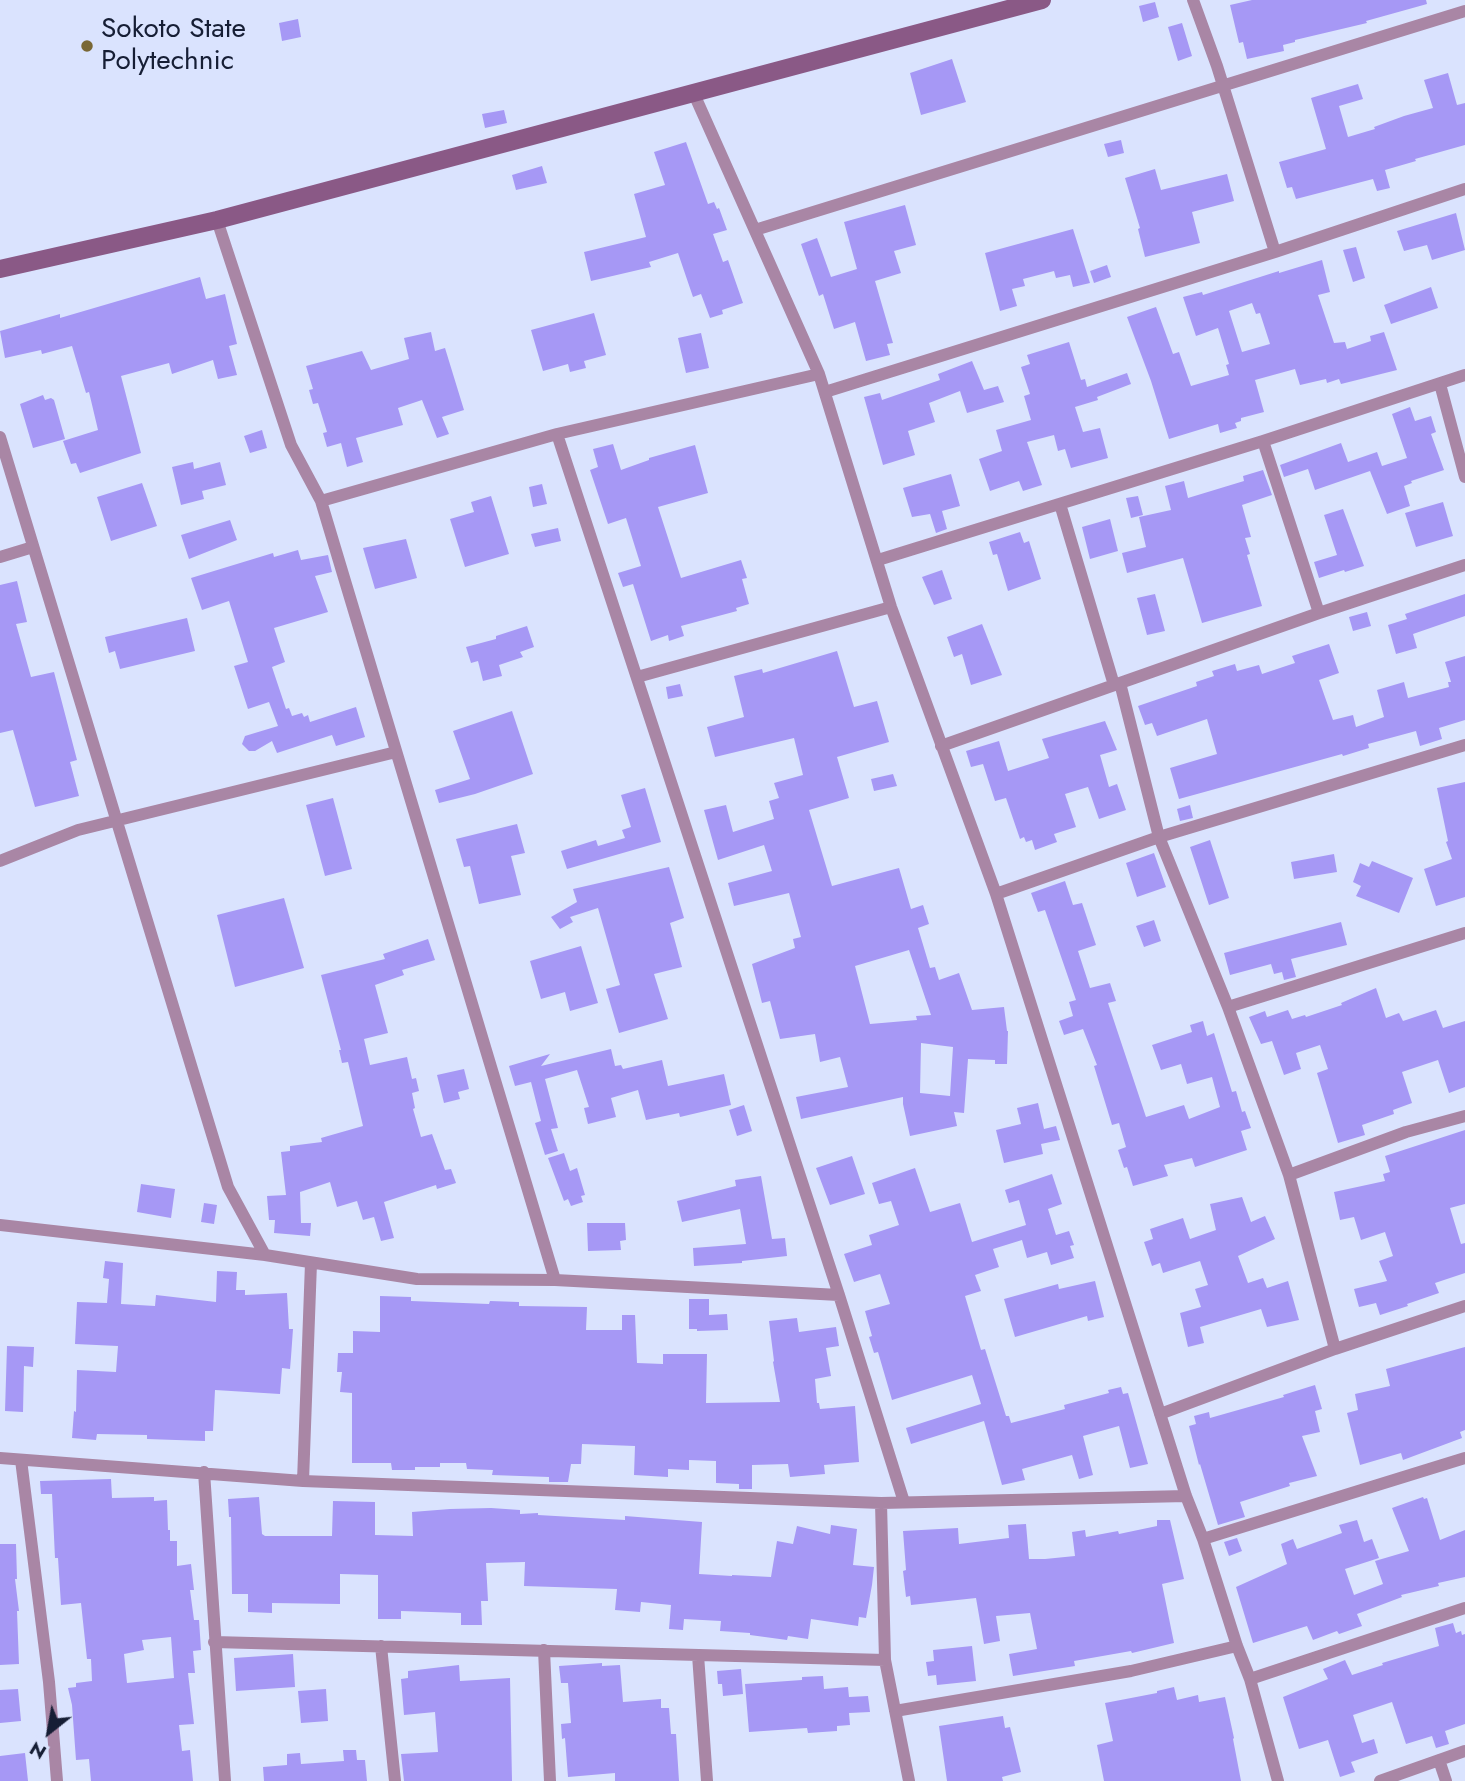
<!DOCTYPE html>
<style>
body{margin:0}
#map{position:relative;width:1465px;height:1781px;overflow:hidden;background:#dae3fe;font-family:Jost,sans-serif}
canvas{display:block}
.north{position:absolute;left:14px;top:1697px;width:70px;height:70px;-webkit-text-stroke:5px #dae3fe;paint-order:stroke;rotate:211deg;font-size:19px;font-weight:700;line-height:28px;text-align:center;color:#161e35}
.north::after{content:'';display:block;margin:auto;width:24px;height:32px;background:#161e35;clip-path:polygon(50% 0,100% 100%,50% 72%,0 100%)}
</style>
<div id="map">
<canvas width="1465" height="1781"></canvas>
<div class="north">N</div>
</div>
<script>
const c = document.querySelector('canvas').getContext('2d');
c.lineJoin = 'round';
function fill(path, color) { c.fillStyle = color; c.fill(path, 'evenodd'); }
const toPath = rows => new Path2D(rows.map(r => 'M' + r).join(''));
function trace(path, color, width, dash) { c.strokeStyle = color; c.lineWidth = width; c.lineCap = dash ? 'butt' : 'round'; c.setLineDash(dash || []); c.stroke(path); }
function label(font, color, halo, rows, align = 'center') {
  c.font = font + ' Jost,sans-serif'; c.lineWidth = 6; c.setLineDash([]); c.textBaseline = 'middle'; c.strokeStyle = halo; c.fillStyle = color; for (const [text, x, y, turn = 0] of rows) {
    c.save(); c.translate(x, y); c.rotate((+turn || 0) * Math.PI / 180); c.textAlign = isNaN(turn) ? turn : align; if (halo) c.strokeText(text, 0, 0); c.fillText(text, 0, 0); c.restore();
  }
}
fill(toPath([
 [1252,0,1426,0,1427,4,1366,21,1367,23,1295,40,1295,42,1283,45,1284,51,1247,59,1243,42,1239,43,1230,5],
 [1155,2,1159,17,1143,22,1139,6],
 [298,19,301,37,282,41,279,23],
 [1182,23,1192,56,1178,61,1168,27],
 [952,59,966,102,921,115,910,73],
 [1448,73,1457,105,1465,103,1465,145,1415,159,1416,161,1385,170,1390,188,1377,191,1373,179,1296,199,1292,187,1287,188,1279,162,1326,149,1311,98,1358,84,1363,99,1339,106,1348,137,1375,129,1374,127,1404,116,1433,108,1424,80],
 [504,110,507,123,485,128,482,114],
 [1121,140,1124,153,1108,157,1104,144],
 [686,142,708,204,714,202,717,209,719,208,727,230,713,234,723,262,728,260,743,303,722,310,723,314,710,318,701,294,693,297,678,253,649,262,651,267,591,281,584,252,646,237,634,194,665,185,654,152],
 [542,166,547,183,516,190,512,175],
 [1155,169,1161,190,1227,174,1234,201,1192,212,1200,243,1145,257,1138,229,1140,228,1125,178],
 [905,205,916,245,894,251,901,273,875,281,893,343,887,344,890,355,866,361,855,322,834,329,823,294,819,296,801,244,817,238,831,277,857,269,844,222],
 [1456,213,1465,250,1432,260,1427,245,1404,251,1397,231],
 [1073,229,1090,283,1073,287,1070,275,1056,278,1054,271,1023,279,1025,286,1012,289,1017,306,1000,311,985,253],
 [1356,247,1365,278,1353,282,1343,250],
 [1322,260,1330,292,1318,295,1334,343,1345,342,1347,349,1371,341,1370,336,1384,332,1397,370,1341,384,1339,379,1327,383,1326,379,1300,385,1295,369,1255,380,1264,412,1241,418,1241,421,1235,423,1237,428,1220,433,1218,424,1169,439,1151,381,1127,317,1156,307,1173,354,1179,352,1191,386,1229,375,1226,365,1229,364,1218,328,1196,336,1183,297,1202,292,1203,295,1279,271,1279,273],
 [1252,303,1256,314,1260,313,1270,344,1242,352,1229,311],
 [1107,265,1111,277,1094,283,1090,271],
 [200,277,206,299,225,294,237,344,229,346,237,375,218,379,213,360,172,374,169,363,121,376,141,453,80,473,76,463,71,464,63,441,98,430,89,392,86,393,72,346,42,354,41,350,5,358,0,331,60,314,60,318],
 [1431,287,1438,308,1391,324,1384,305],
 [594,313,606,355,584,361,586,368,570,372,568,364,543,371,531,330],
 [431,332,435,351,445,348,464,410,442,417,449,434,437,438,422,400,398,408,403,425,356,438,363,462,347,467,341,443,327,447,323,433,327,432,318,403,313,404,309,390,313,389,306,366,362,351,371,370,409,359,404,338],
 [701,333,709,368,686,373,678,338],
 [1069,342,1081,380,1085,379,1087,387,1127,373,1131,384,1097,397,1098,400,1075,407,1083,432,1100,428,1108,458,1071,468,1065,449,1058,451,1054,435,1027,442,1042,485,1023,491,1019,481,990,491,979,459,1002,451,996,430,1031,420,1024,396,1030,394,1021,367,1030,364,1027,355],
 [972,361,984,390,998,386,1004,402,967,413,960,391,929,403,935,422,908,431,915,455,883,465,864,397,880,393,882,400,940,380,938,374],
 [43,395,45,400,51,398,54,400,65,439,33,448,20,404],
 [1410,407,1415,421,1431,416,1436,432,1431,434,1444,470,1411,481,1412,483,1404,486,1410,506,1387,514,1370,471,1315,490,1308,469,1284,477,1280,465,1341,443,1348,462,1377,452,1382,466,1407,458,1392,414],
 [262,430,267,448,250,453,244,436],
 [613,444,621,470,649,460,649,458,695,445,708,493,658,507,680,575,681,578,741,560,747,578,742,579,749,604,736,608,737,611,681,626,684,636,669,641,668,635,651,641,633,584,623,587,618,573,641,566,626,518,608,524,590,470,598,467,593,449],
 [193,462,194,469,220,462,226,485,202,491,204,499,181,505,172,467],
 [1263,470,1272,495,1242,505,1251,537,1245,538,1250,554,1247,555,1262,606,1202,623,1183,558,1127,573,1122,553,1146,547,1139,517,1171,510,1165,486,1184,481,1188,498,1244,481,1243,476],
 [951,474,960,506,942,511,947,529,936,533,930,514,912,517,903,488],
 [142,483,157,526,111,541,97,497],
 [542,484,547,504,533,507,529,487],
 [491,496,509,554,465,567,450,519,474,512,471,502],
 [1138,496,1143,515,1131,518,1126,498],
 [1443,502,1453,536,1416,547,1405,513],
 [1343,509,1364,566,1345,572,1344,570,1319,578,1314,562,1337,555,1324,515],
 [1110,519,1118,551,1090,559,1082,527],
 [230,520,237,540,189,559,181,535],
 [558,528,561,541,535,547,531,534],
 [1020,532,1024,543,1029,541,1041,579,1008,591,997,554,993,555,989,542],
 [406,539,417,578,375,589,363,548],
 [298,550,301,560,328,555,332,572,315,576,328,612,274,628,285,662,272,667,286,709,289,708,292,716,302,713,304,717,308,715,310,722,356,707,365,737,336,746,332,735,277,753,272,741,255,751,249,751,242,744,245,736,278,726,269,702,248,709,234,666,248,662,229,601,202,610,191,578,273,553,274,557],
 [942,570,952,599,934,605,922,577],
 [17,581,27,622,16,624,31,677,54,672,77,760,70,762,79,796,35,807,13,730,0,733,0,585],
 [1155,594,1165,631,1147,635,1137,598],
 [1465,594,1465,616,1413,634,1417,648,1396,654,1388,625,1407,619,1405,614],
 [1367,612,1371,626,1353,631,1349,617],
 [187,618,195,651,120,669,115,651,109,653,105,637],
 [982,624,1002,675,971,685,962,654,954,657,947,637],
 [527,626,534,647,520,652,523,657,499,665,502,676,483,681,478,661,471,663,466,647,496,639,496,636],
 [1329,644,1339,673,1319,680,1333,720,1353,715,1356,727,1384,717,1377,690,1404,682,1408,698,1449,687,1448,682,1451,682,1445,662,1465,656,1465,720,1439,728,1442,739,1420,746,1416,731,1368,744,1369,748,1343,756,1342,754,1179,799,1170,768,1217,754,1207,719,1157,736,1152,723,1145,725,1138,706,1197,686,1196,682,1214,676,1212,671,1235,664,1237,671,1259,665,1262,674,1295,663,1292,656],
 [837,651,854,707,877,701,889,742,837,757,849,798,809,810,832,886,899,868,911,909,923,905,929,924,918,928,930,968,935,967,939,980,959,973,972,1010,1004,1007,1007,1031,1008,1031,1007,1064,995,1064,995,1060,968,1059,964,1113,954,1112,957,1126,910,1136,903,1104,903,1097,801,1119,796,1097,848,1087,840,1057,820,1062,815,1034,780,1039,770,1001,762,1003,752,964,795,948,793,939,801,937,789,893,734,906,728,883,772,871,764,845,718,860,704,810,726,805,733,832,774,819,769,801,779,798,774,783,803,775,794,738,715,757,707,727,744,717,734,676,762,669,763,673],
 [909,950,931,1015,916,1016,917,1020,870,1024,855,966],
 [921,1043,953,1047,950,1096,920,1093],
 [680,684,683,696,668,699,666,687],
 [512,711,533,774,475,794,439,803,435,790,470,779,453,731],
 [1105,721,1117,750,1100,755,1109,787,1117,784,1126,810,1099,819,1088,787,1065,794,1076,827,1054,834,1057,842,1035,850,1032,840,1026,842,1024,837,1020,839,1006,798,995,801,983,764,971,767,966,751,999,741,1008,771,1049,758,1042,739],
 [893,774,897,786,874,791,871,779],
 [1465,782,1465,897,1436,906,1424,869,1452,859,1446,842,1448,841,1437,788],
 [645,788,661,842,567,869,561,851,596,840,598,846,625,838,622,830,631,827,621,795],
 [333,798,352,869,325,876,306,805],
 [1190,805,1193,818,1180,821,1177,809],
 [517,824,525,853,511,856,521,895,479,904,470,866,464,867,456,839],
 [1210,840,1229,898,1209,905,1190,847],
 [1154,853,1166,887,1137,897,1126,863],
 [1334,854,1337,872,1294,879,1291,862],
 [1372,861,1413,878,1399,913,1356,896,1361,886,1353,882,1360,863,1369,867],
 [669,867,684,918,670,923,682,967,654,974,668,1019,619,1033,606,989,620,985,598,908,570,917,573,922,560,929,551,917,577,902,573,889],
 [1065,881,1073,905,1082,903,1096,945,1078,951,1090,988,1110,983,1116,1001,1108,1003,1146,1117,1184,1105,1189,1119,1220,1107,1212,1077,1187,1084,1181,1064,1161,1070,1152,1045,1192,1032,1190,1025,1203,1021,1207,1036,1214,1033,1232,1092,1236,1091,1242,1112,1245,1111,1251,1128,1241,1131,1247,1150,1195,1167,1192,1158,1164,1165,1168,1176,1133,1186,1127,1167,1124,1168,1118,1150,1126,1147,1119,1123,1112,1125,1094,1066,1097,1065,1083,1029,1064,1035,1059,1021,1073,1016,1069,1002,1076,1000,1045,910,1038,912,1031,893],
 [284,898,304,968,235,987,217,915],
 [1154,920,1161,941,1144,947,1136,926],
 [1341,922,1347,945,1291,959,1296,977,1284,980,1282,972,1274,974,1271,964,1230,975,1224,953],
 [428,939,435,960,402,970,404,975,375,985,388,1033,364,1039,370,1065,407,1057,412,1079,416,1078,419,1091,412,1093,415,1108,413,1109,421,1137,432,1134,445,1170,451,1169,456,1183,437,1189,436,1185,384,1202,394,1238,381,1241,374,1217,363,1220,357,1201,337,1207,330,1182,300,1192,301,1223,311,1223,310,1236,274,1233,275,1220,269,1220,267,1196,286,1195,281,1152,290,1151,290,1146,322,1142,321,1138,363,1126,348,1062,342,1063,339,1050,341,1050,321,975,385,959,383,954],
 [581,946,598,1003,570,1011,565,992,541,999,530,961],
 [1376,988,1386,1018,1399,1013,1403,1021,1436,1010,1443,1028,1465,1021,1465,1087,1449,1093,1438,1060,1402,1072,1412,1103,1393,1110,1394,1114,1362,1125,1365,1135,1338,1143,1317,1073,1328,1069,1320,1045,1296,1053,1301,1069,1284,1075,1272,1041,1261,1044,1249,1017,1265,1011,1267,1017,1288,1010,1292,1019,1305,1015,1306,1017,1342,1005,1341,1003],
 [611,1049,615,1066,621,1065,623,1069,662,1060,668,1086,724,1074,731,1105,680,1117,679,1113,646,1120,638,1090,611,1098,616,1117,588,1124,584,1108,589,1107,577,1070,545,1079,558,1128,551,1129,558,1151,545,1155,535,1123,541,1121,531,1082,515,1086,509,1066,550,1054,541,1066],
 [464,1069,469,1089,458,1092,460,1099,444,1103,437,1075],
 [1038,1103,1044,1129,1056,1126,1060,1140,1041,1144,1043,1154,1004,1163,996,1130,1021,1124,1017,1108],
 [744,1105,752,1131,737,1136,729,1110],
 [1465,1130,1465,1204,1450,1208,1461,1244,1465,1243,1465,1273,1435,1283,1439,1293,1407,1304,1408,1306,1380,1315,1376,1303,1359,1307,1354,1289,1387,1281,1379,1261,1393,1256,1385,1232,1361,1240,1354,1217,1340,1220,1334,1192,1385,1181,1383,1174,1390,1172,1385,1156],
 [564,1153,570,1171,577,1168,585,1195,581,1196,583,1202,571,1206,568,1199,564,1201,548,1158],
 [852,1156,865,1194,830,1205,816,1168],
 [915,1168,930,1212,960,1203,972,1242,1026,1225,1019,1200,1009,1203,1005,1190,1052,1174,1062,1204,1048,1209,1056,1235,1069,1231,1074,1245,1070,1246,1074,1258,1051,1265,1047,1252,1027,1258,1022,1240,993,1249,999,1267,975,1275,981,1291,965,1296,981,1350,985,1349,1006,1416,1009,1416,1011,1423,1065,1409,1064,1405,1109,1393,1108,1390,1121,1387,1123,1394,1128,1393,1148,1464,1130,1468,1119,1426,1083,1436,1093,1475,1079,1479,1072,1455,1022,1469,1025,1480,1002,1485,984,1421,911,1444,906,1428,981,1404,972,1375,892,1400,878,1352,874,1353,869,1337,872,1336,865,1311,890,1304,880,1274,854,1282,844,1254,872,1245,869,1235,899,1225,891,1201,879,1204,872,1183],
 [761,1176,772,1239,785,1238,787,1256,742,1261,742,1263,694,1266,693,1248,746,1244,740,1209,682,1222,677,1201,736,1186,735,1180],
 [141,1184,175,1189,171,1218,137,1212],
 [1242,1197,1251,1222,1265,1216,1275,1239,1238,1256,1248,1283,1263,1278,1267,1288,1288,1281,1299,1320,1267,1327,1261,1309,1200,1327,1204,1343,1188,1347,1180,1313,1201,1307,1195,1289,1208,1285,1200,1261,1163,1273,1160,1263,1152,1266,1144,1242,1153,1239,1150,1229,1183,1218,1190,1239,1216,1230,1210,1204],
 [204,1203,217,1205,214,1224,201,1222],
 [587,1223,625,1223,626,1240,620,1241,621,1250,588,1251],
 [105,1261,123,1263,121,1304,155,1306,156,1295,216,1302,217,1271,237,1272,236,1290,245,1290,245,1295,287,1293,289,1329,293,1329,291,1357,290,1369,282,1368,280,1394,215,1390,213,1431,205,1431,205,1441,147,1439,147,1435,97,1434,96,1440,72,1438,74,1411,76,1412,77,1370,116,1372,118,1346,75,1344,77,1302,107,1303,109,1279,103,1278],
 [1095,1281,1104,1317,1088,1321,1087,1316,1015,1337,1004,1299,1058,1284,1059,1289],
 [380,1296,411,1297,411,1301,489,1304,490,1301,519,1302,519,1306,587,1307,586,1330,622,1330,622,1315,635,1315,637,1363,663,1364,663,1354,707,1354,706,1403,780,1402,773,1362,774,1361,769,1321,797,1318,799,1332,836,1327,839,1346,826,1348,831,1376,815,1379,817,1403,819,1403,820,1409,855,1406,859,1462,824,1465,825,1474,790,1477,788,1464,752,1465,752,1489,739,1489,739,1484,716,1483,716,1461,689,1460,689,1470,668,1469,668,1477,634,1475,635,1446,582,1444,581,1464,571,1464,568,1482,549,1482,549,1477,492,1475,493,1470,467,1469,466,1463,440,1463,440,1467,415,1467,415,1470,392,1470,391,1463,352,1463,352,1393,340,1392,342,1372,337,1372,338,1353,353,1353,353,1331,380,1332],
 [689,1299,709,1299,709,1315,727,1314,728,1330,697,1331,697,1329,689,1329],
 [7,1346,34,1347,33,1367,24,1366,23,1412,5,1411],
 [1465,1347,1465,1430,1460,1432,1462,1438,1403,1460,1401,1453,1360,1465,1347,1413,1358,1410,1355,1394,1390,1386,1386,1369],
 [1315,1385,1322,1409,1315,1411,1320,1432,1302,1436,1317,1476,1289,1483,1290,1486,1240,1502,1245,1517,1218,1525,1200,1464,1199,1465,1189,1426,1196,1424,1194,1416,1209,1412,1210,1418,1284,1397,1283,1395],
 [111,1479,112,1498,154,1497,154,1501,167,1500,168,1530,170,1530,170,1541,177,1541,177,1566,191,1564,194,1590,190,1590,194,1620,199,1620,201,1650,193,1651,195,1673,188,1673,194,1724,179,1725,182,1751,190,1750,193,1781,91,1781,89,1759,76,1760,72,1705,68,1688,76,1687,76,1683,92,1681,91,1659,87,1659,81,1603,61,1605,58,1558,55,1558,52,1494,41,1494,40,1481],
 [171,1637,174,1678,127,1683,124,1654,144,1650,142,1640],
 [259,1497,262,1534,265,1536,332,1536,333,1501,375,1502,375,1535,413,1536,412,1512,450,1509,491,1508,520,1510,520,1514,538,1513,538,1515,625,1520,625,1516,702,1522,699,1574,732,1576,732,1575,771,1577,777,1541,793,1544,797,1526,830,1534,831,1525,857,1529,853,1565,874,1567,872,1585,866,1618,859,1617,858,1626,811,1619,808,1639,788,1636,787,1640,750,1635,750,1633,720,1631,721,1621,684,1619,683,1630,669,1629,671,1605,641,1602,640,1612,615,1610,617,1589,524,1586,525,1562,486,1563,488,1601,481,1601,482,1625,461,1625,461,1613,401,1611,401,1619,378,1619,378,1575,340,1574,340,1604,272,1603,272,1613,248,1612,248,1594,232,1594,231,1517,229,1517,228,1499],
 [1423,1497,1424,1499,1427,1498,1440,1540,1465,1530,1465,1577,1438,1583,1439,1586,1401,1595,1402,1597,1357,1614,1362,1626,1339,1634,1337,1631,1313,1640,1307,1626,1253,1643,1236,1587,1287,1564,1281,1544,1293,1539,1297,1549,1342,1533,1339,1525,1357,1520,1364,1542,1372,1539,1379,1558,1345,1569,1354,1595,1383,1584,1375,1561,1409,1551,1392,1508],
 [1157,1520,1170,1520,1184,1579,1162,1584,1174,1643,1132,1653,1131,1651,1074,1661,1075,1666,1013,1676,1009,1654,1037,1649,1030,1613,996,1616,1000,1641,984,1644,976,1598,911,1605,910,1596,906,1597,903,1571,906,1570,903,1531,958,1528,959,1544,1009,1538,1008,1525,1026,1524,1029,1559,1045,1559,1075,1556,1072,1532,1085,1530,1086,1537,1118,1531,1119,1534,1157,1526],
 [1237,1538,1242,1551,1229,1556,1224,1542],
 [0,1544,16,1544,17,1579,15,1579,19,1611,17,1611,19,1664,0,1665],
 [1453,1623,1456,1633,1461,1631,1462,1635,1465,1634,1465,1724,1445,1731,1449,1744,1436,1748,1432,1736,1406,1744,1392,1702,1353,1715,1362,1743,1374,1739,1378,1753,1351,1762,1355,1772,1340,1777,1328,1740,1299,1749,1283,1697,1328,1679,1323,1669,1345,1660,1352,1675,1383,1665,1382,1663,1439,1646,1435,1628],
 [972,1646,976,1681,937,1685,936,1675,928,1676,926,1662,934,1661,933,1650],
 [293,1654,295,1687,236,1691,234,1658],
 [602,1663,602,1666,620,1665,623,1702,661,1699,661,1708,669,1708,671,1734,676,1734,679,1781,615,1781,615,1773,568,1777,565,1738,562,1739,561,1724,571,1723,568,1683,561,1683,559,1666],
 [459,1665,460,1681,510,1678,512,1781,404,1781,401,1754,438,1752,435,1712,404,1715,401,1679,408,1678,408,1671],
 [741,1669,743,1694,723,1696,722,1684,718,1684,717,1671],
 [823,1676,824,1689,848,1687,849,1697,868,1696,870,1712,849,1713,850,1725,837,1726,837,1731,808,1733,807,1728,749,1732,745,1684,802,1680,802,1677],
 [1174,1687,1177,1700,1198,1695,1199,1702,1225,1697,1234,1738,1233,1739,1241,1781,1104,1781,1097,1745,1113,1741,1105,1703,1157,1693,1157,1691],
 [18,1689,21,1721,0,1723,0,1690],
 [326,1689,328,1721,301,1723,298,1691],
 [1003,1716,1005,1728,1010,1727,1021,1772,1002,1777,1003,1781,947,1781,939,1726],
 [343,1750,356,1750,357,1760,365,1760,367,1781,264,1781,263,1767,287,1765,287,1754,300,1753,301,1764,344,1761],
 [25,1753,28,1781,0,1781,0,1756]
]), '#a698f5');
trace(toPath([
 [1193,0,1217,66,1275,252],
 [694,94,819,374,891,607,996,894,1186,1496,1203,1539,1237,1646,1250,1679,1278,1781],
 [217,220,291,445,321,501,555,1280],
 [755,230,1465,11],
 [1440,384,1465,477],
 [825,392,1275,252,1465,189],
 [557,434,839,1295,904,1502],
 [0,437,228,1187,265,1255],
 [1263,441,1319,613],
 [321,501,557,434,819,374],
 [1060,504,1114,685],
 [0,557,33,547],
 [878,560,1263,441,1465,375],
 [637,677,891,607],
 [1120,683,1159,837,1228,1007,1289,1175,1335,1349],
 [941,746,1319,613,1465,565],
 [0,861,78,830,396,752],
 [996,894,1159,837,1465,745],
 [1228,1007,1465,933],
 [1289,1175,1406,1132,1465,1116],
 [0,1225,265,1255,417,1279,555,1280,839,1295],
 [1160,1414,1335,1349,1465,1306],
 [0,1458,303,1481,881,1503,1186,1496],
 [21,1460,49,1682,57,1781],
 [204,1472,225,1781],
 [303,1481,311,1263],
 [881,1503,885,1660,909,1781],
 [1203,1539,1465,1458],
 [214,1642,885,1660],
 [381,1646,395,1781],
 [544,1650,550,1781],
 [698,1655,707,1781],
 [1250,1679,1465,1608],
 [895,1711,1131,1671,1237,1646],
 [1439,1760,1446,1781],
 [1380,1781,1465,1751]
]), '#a986a5', 12);
trace(toPath([
 [0,269,217,220,1042,0]
]), '#8a5986', 18);
for (const [x, y, r, color] of [
 [87,46,7,"#796735"]
]) { const dot = new Path2D(); dot.arc(x, y, r, 0, 2 * Math.PI); c.fillStyle = color; c.fill(dot); trace(dot, '#dae3fe', 2.5); }
label('28px', '#161e35', '#dae3fe', [
 ["Sokoto State",101,30],
 ["Polytechnic",101,62]
], 'left');
</script>
